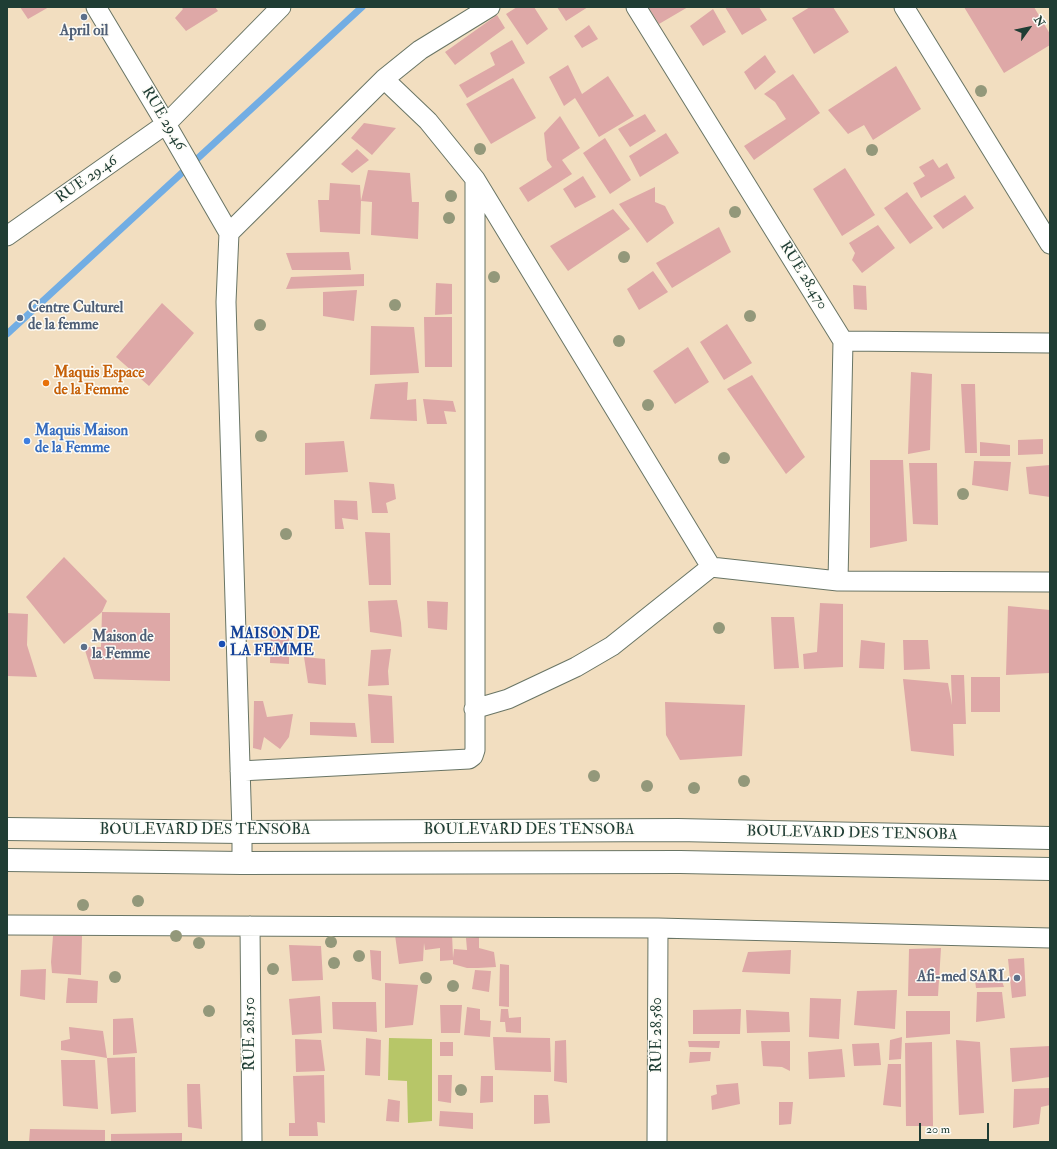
<!DOCTYPE html>
<style>
body{margin:0}
#map{position:relative;width:1057px;height:1149px;overflow:hidden;background:#f2dec0;font-family:"IM FELL Double Pica",serif}
canvas{display:block}
.frame{position:absolute;inset:0;border:8px solid #1f3d34;pointer-events:none}
.north{position:absolute;left:1009px;top:8px;width:40px;height:40px;-webkit-text-stroke:3px #fdfcf7;paint-order:stroke;rotate:57deg;font-size:11px;font-weight:700;line-height:16px;text-align:center;color:#1f3d34}
.north::after{content:'';display:block;margin:auto;width:14px;height:18px;background:#1f3d34;clip-path:polygon(50% 0,100% 100%,50% 72%,0 100%)}
.scale{position:absolute;left:919px;top:1123px;width:70px;height:18px;box-sizing:border-box;border:2px solid #1f3d34;border-top:0;padding-left:5px;font-size:12px;line-height:14px;white-space:nowrap;color:#1f3d34;-webkit-text-stroke:3px #fdfcf7;paint-order:stroke}
</style>
<div id="map">
<canvas width="1057" height="1149"></canvas>
<div class="frame"></div>
<div class="north">N</div>
<div class="scale">20 m</div>
</div>
<script>
const c = document.querySelector('canvas').getContext('2d');
c.lineJoin = 'round';
function fill(path, color) { c.fillStyle = color; c.fill(path, 'evenodd'); }
const toPath = rows => new Path2D(rows.map(r => 'M' + r).join(''));
function trace(path, color, width, dash) { c.strokeStyle = color; c.lineWidth = width; c.lineCap = dash ? 'butt' : 'round'; c.setLineDash(dash || []); c.stroke(path); }
function label(font, color, halo, rows, align = 'center') {
  c.font = font + ' "IM FELL Double Pica",serif'; c.lineWidth = 3; c.setLineDash([]); c.textBaseline = 'middle'; c.strokeStyle = halo; c.fillStyle = color; for (const [text, x, y, turn = 0] of rows) {
    c.save(); c.translate(x, y); c.rotate((+turn || 0) * Math.PI / 180); c.textAlign = isNaN(turn) ? turn : align; if (halo) c.strokeText(text, 0, 0); c.fillText(text, 0, 0); c.restore();
  }
}
fill(toPath([
 [389,1038,432,1039,432,1121,408,1123,407,1081,388,1080]
]), '#b7c668');
trace(toPath([
 [7,334,362,7]
]), '#72ade3', 7);
fill(toPath([
 [20,7,49,7,28,19],
 [181,7,215,7,218,11,186,31,175,18,183,9],
 [517,7,534,7,548,29,527,45,506,14],
 [557,7,588,7,566,21],
 [648,7,688,7,659,24],
 [725,7,759,7,767,20,742,35],
 [810,7,833,7,849,32,814,54,792,18],
 [964,7,1034,7,1050,34,1050,45,1004,73],
 [713,9,726,32,703,46,690,26],
 [497,15,505,28,455,65,445,52],
 [589,25,598,39,582,48,574,36],
 [512,40,525,63,467,98,459,85,495,65,490,53],
 [765,55,776,72,755,90,744,72],
 [568,65,582,94,608,76,634,116,599,137,575,98,564,106,549,77],
 [896,66,921,109,873,140,864,125,848,134,828,110],
 [793,74,820,113,754,160,744,146,786,119,775,102,764,94],
 [513,78,536,118,491,144,466,104],
 [645,114,656,131,630,147,618,129],
 [560,116,580,148,562,160,572,174,528,202,519,188,552,167,547,160,544,133],
 [364,123,396,128,372,155,351,138],
 [666,133,679,153,640,177,629,156],
 [605,138,631,180,610,194,583,153],
 [357,149,369,160,352,173,341,164],
 [933,159,939,168,947,163,955,178,921,198,913,183,925,176,919,167],
 [845,168,875,215,842,236,813,189],
 [368,170,410,173,412,202,419,202,418,239,371,235,372,202,361,201,360,234,320,232,318,200,329,200,330,183,360,185,361,201],
 [583,176,596,197,575,208,563,189],
 [655,187,655,202,665,206,674,223,647,243,619,204],
 [907,192,933,228,910,244,884,208],
 [965,195,974,208,943,229,933,216],
 [613,209,630,229,568,271,550,246],
 [878,225,895,248,862,273,852,260,855,253,849,243],
 [719,227,731,252,672,288,656,263],
 [349,252,351,270,292,270,286,253],
 [653,271,668,292,639,310,627,289],
 [364,274,364,286,286,289,291,277],
 [436,283,452,284,452,314,435,315],
 [853,285,866,286,867,310,854,309],
 [357,290,354,321,323,316,323,292],
 [162,303,194,333,149,386,116,357],
 [424,317,452,317,452,367,425,367],
 [727,324,752,363,724,380,700,342],
 [371,326,414,327,419,373,370,375],
 [688,347,709,382,675,404,653,371],
 [911,372,932,374,930,450,908,454],
 [752,375,805,457,786,474,727,389],
 [408,382,407,400,416,399,417,421,370,419,375,384],
 [961,384,975,384,977,453,965,453],
 [423,399,453,401,456,412,444,411,447,424,427,424],
 [1043,439,1043,454,1018,455,1018,440],
 [344,441,348,472,305,475,305,443],
 [980,442,1010,445,1010,456,980,456],
 [870,460,903,460,907,541,870,548],
 [974,461,1011,462,1008,491,972,485],
 [909,463,937,463,938,525,913,524],
 [1050,465,1050,497,1029,494,1026,467],
 [369,482,394,484,396,499,386,503,388,513,372,513],
 [334,500,357,501,358,520,342,518,344,529,335,529],
 [365,532,390,533,391,585,369,585],
 [64,557,107,601,102,612,64,644,26,597],
 [397,600,401,623,402,637,370,632,368,601],
 [427,601,448,602,447,630,428,628],
 [820,603,843,604,843,667,804,669,803,654,817,652],
 [1008,606,1050,610,1050,673,1006,675],
 [102,612,170,613,170,681,94,679,84,647,101,647],
 [7,613,28,614,27,645,37,677,7,676],
 [771,617,794,617,799,668,774,669],
 [271,630,289,632,289,664,270,663],
 [861,640,885,643,884,669,859,668],
 [903,640,928,640,930,669,904,670],
 [391,649,388,671,389,685,368,686,371,650],
 [304,657,325,659,326,685,308,683],
 [951,675,964,675,966,724,953,724,954,756,911,751,903,679,948,683,952,705],
 [971,677,1000,677,1000,712,971,712],
 [368,694,392,696,394,743,371,743],
 [254,701,263,701,267,717,293,714,289,737,280,749,264,737,261,750,253,748],
 [665,702,745,705,742,756,680,760,666,735],
 [310,722,355,723,357,737,310,735],
 [452,933,453,958,454,949,467,950,466,938,479,937,479,948,494,952,496,967,478,968,467,968,453,964,453,960,440,961,440,948,425,950,424,943,423,961,399,964,395,935],
 [53,936,82,936,81,975,52,973,51,962],
 [289,945,321,946,323,980,292,981],
 [941,948,938,996,908,996,909,949],
 [370,950,381,951,381,981,372,979],
 [791,950,790,974,742,972,748,952],
 [1024,958,1026,996,1012,998,1008,959],
 [500,964,509,965,509,1007,499,1006],
 [46,969,45,1000,20,996,21,970],
 [475,970,491,971,489,992,472,989],
 [68,978,98,981,97,1003,66,1003],
 [975,980,1002,981,1004,987,976,988],
 [385,983,418,985,413,1025,385,1028],
 [897,990,895,1029,854,1025,857,991],
 [977,992,1002,992,1005,1018,976,1022],
 [320,996,322,1033,292,1035,289,999],
 [810,998,841,999,839,1039,809,1037],
 [332,1002,376,1002,377,1032,333,1029],
 [440,1005,462,1005,460,1033,441,1033],
 [467,1007,480,1009,480,1020,491,1021,490,1037,464,1035],
 [501,1009,508,1009,509,1018,521,1017,521,1033,506,1032,505,1022,500,1022],
 [741,1009,740,1034,693,1034,693,1010],
 [746,1010,789,1012,790,1032,747,1033],
 [906,1011,950,1011,950,1034,906,1038],
 [133,1018,137,1053,113,1055,113,1019],
 [69,1027,103,1031,107,1058,135,1057,136,1112,111,1114,107,1058,61,1050,61,1041,70,1039],
 [493,1037,550,1038,551,1072,495,1070],
 [902,1037,901,1059,889,1060,890,1040],
 [366,1038,381,1040,380,1076,365,1075],
 [295,1039,321,1040,325,1071,296,1072],
 [566,1040,567,1083,554,1081,555,1041],
 [956,1040,980,1042,984,1113,959,1115],
 [688,1041,720,1041,719,1048,689,1047],
 [761,1041,790,1041,790,1071,782,1067,763,1066],
 [440,1042,453,1042,453,1056,440,1056],
 [932,1042,933,1126,906,1126,905,1043],
 [879,1043,881,1065,854,1066,852,1044],
 [1050,1046,1050,1077,1012,1082,1010,1048],
 [842,1049,845,1077,809,1079,808,1052],
 [690,1052,711,1052,710,1061,689,1063],
 [61,1060,95,1060,98,1109,63,1106],
 [888,1064,901,1064,901,1107,883,1105],
 [324,1075,325,1123,317,1122,318,1136,289,1136,289,1123,295,1123,293,1076],
 [438,1075,452,1075,451,1103,438,1101],
 [481,1076,493,1076,493,1102,480,1103],
 [738,1083,740,1104,712,1110,711,1096,717,1094,716,1085],
 [187,1084,200,1084,202,1129,188,1127],
 [1050,1088,1050,1105,1041,1107,1039,1124,1013,1128,1014,1089],
 [534,1095,548,1095,550,1123,534,1124],
 [388,1099,400,1101,399,1122,386,1121],
 [779,1102,793,1102,791,1124,779,1125],
 [440,1111,473,1113,473,1129,439,1126],
 [30,1129,105,1130,105,1142,29,1142],
 [182,1133,182,1142,111,1142,111,1134]
]), '#dea8a7');
const minor = toPath([
 [96,7,166,124,229,233],
 [636,7,843,341,838,581],
 [904,7,1050,244],
 [384,79,428,121,475,179,711,567,612,646,576,667,508,699,474,709],
 [7,236,166,124,281,7],
 [843,341,1050,343],
 [711,567,838,581,1050,582],
 [240,771,469,759,473,756,475,750,475,179],
 [242,863,242,832,226,302,229,233,384,79,420,50,490,7],
 [7,925,658,928,1050,938],
 [250,926,252,1142],
 [657,1142,658,928]
]);
const primary = toPath([
 [7,829,242,832,678,830,1050,838],
 [7,860,242,863,680,862,1050,869]
]);
trace(minor, '#697565', 21);
trace(primary, '#697565', 24);
trace(minor, '#fff', 19);
trace(primary, '#fff', 22);
c.fillStyle = '#93987a';
for (const [x, y] of [
 [981,91],
 [480,149],
 [872,150],
 [451,196],
 [735,212],
 [449,218],
 [624,257],
 [494,277],
 [395,305],
 [750,316],
 [260,325],
 [619,341],
 [648,405],
 [261,436],
 [724,458],
 [963,494],
 [286,534],
 [719,628],
 [594,776],
 [744,781],
 [647,786],
 [694,788],
 [138,901],
 [83,905],
 [176,936],
 [331,942],
 [199,943],
 [359,956],
 [334,963],
 [273,969],
 [115,977],
 [426,978],
 [453,986],
 [209,1011],
 [461,1090]
]) { c.beginPath(); c.arc(x, y, 6, 0, 2 * Math.PI); c.fill(); }
for (const [x, y, r, color] of [
 [84,17,4,"#5c6f8a"],
 [20,318,4,"#5c6f8a"],
 [46,383,4,"#e8710a"],
 [27,441,4,"#3f7fe0"],
 [222,644,4,"#1a4fb4"],
 [84,647,4,"#5c6f8a"],
 [1017,978,4,"#5c6f8a"]
]) { const dot = new Path2D(); dot.arc(x, y, r, 0, 2 * Math.PI); c.fillStyle = color; c.fill(dot); trace(dot, '#fdfcf7', 1.5); }
label('bold 15px', '#4e5e75', '#fdfcf7', [
 ["April oil",84,32,"center"],
 ["Centre Culturel",28,309],
 ["de la femme",28,326],
 ["Maison de",92,638],
 ["la Femme",92,655],
 ["Afi-med SARL",1009,978,"right"]
], 'left');
label('15px', '#1f3d34', '#fdfcf7', [
 ["RUE 29.46",163,119,59],
 ["RUE 29.46",87,180,-35],
 ["RUE 28.470",803,276,58],
 ["BOULEVARD DES TENSOBA",205,831],
 ["BOULEVARD DES TENSOBA",529,831],
 ["BOULEVARD DES TENSOBA",852,834,1],
 ["RUE 28.150",251,1034,-90],
 ["RUE 28.580",658,1035,-90]
]);
label('bold 15px', '#c56008', '#fdfcf7', [
 ["Maquis Espace",54,374],
 ["de la Femme",54,391]
], 'left');
label('bold 15px', '#366cbe', '#fdfcf7', [
 ["Maquis Maison",35,432],
 ["de la Femme",35,449]
], 'left');
label('bold 15px', '#164399', '#fdfcf7', [
 ["MAISON DE",230,635],
 ["LA FEMME",230,652]
], 'left');
</script>
